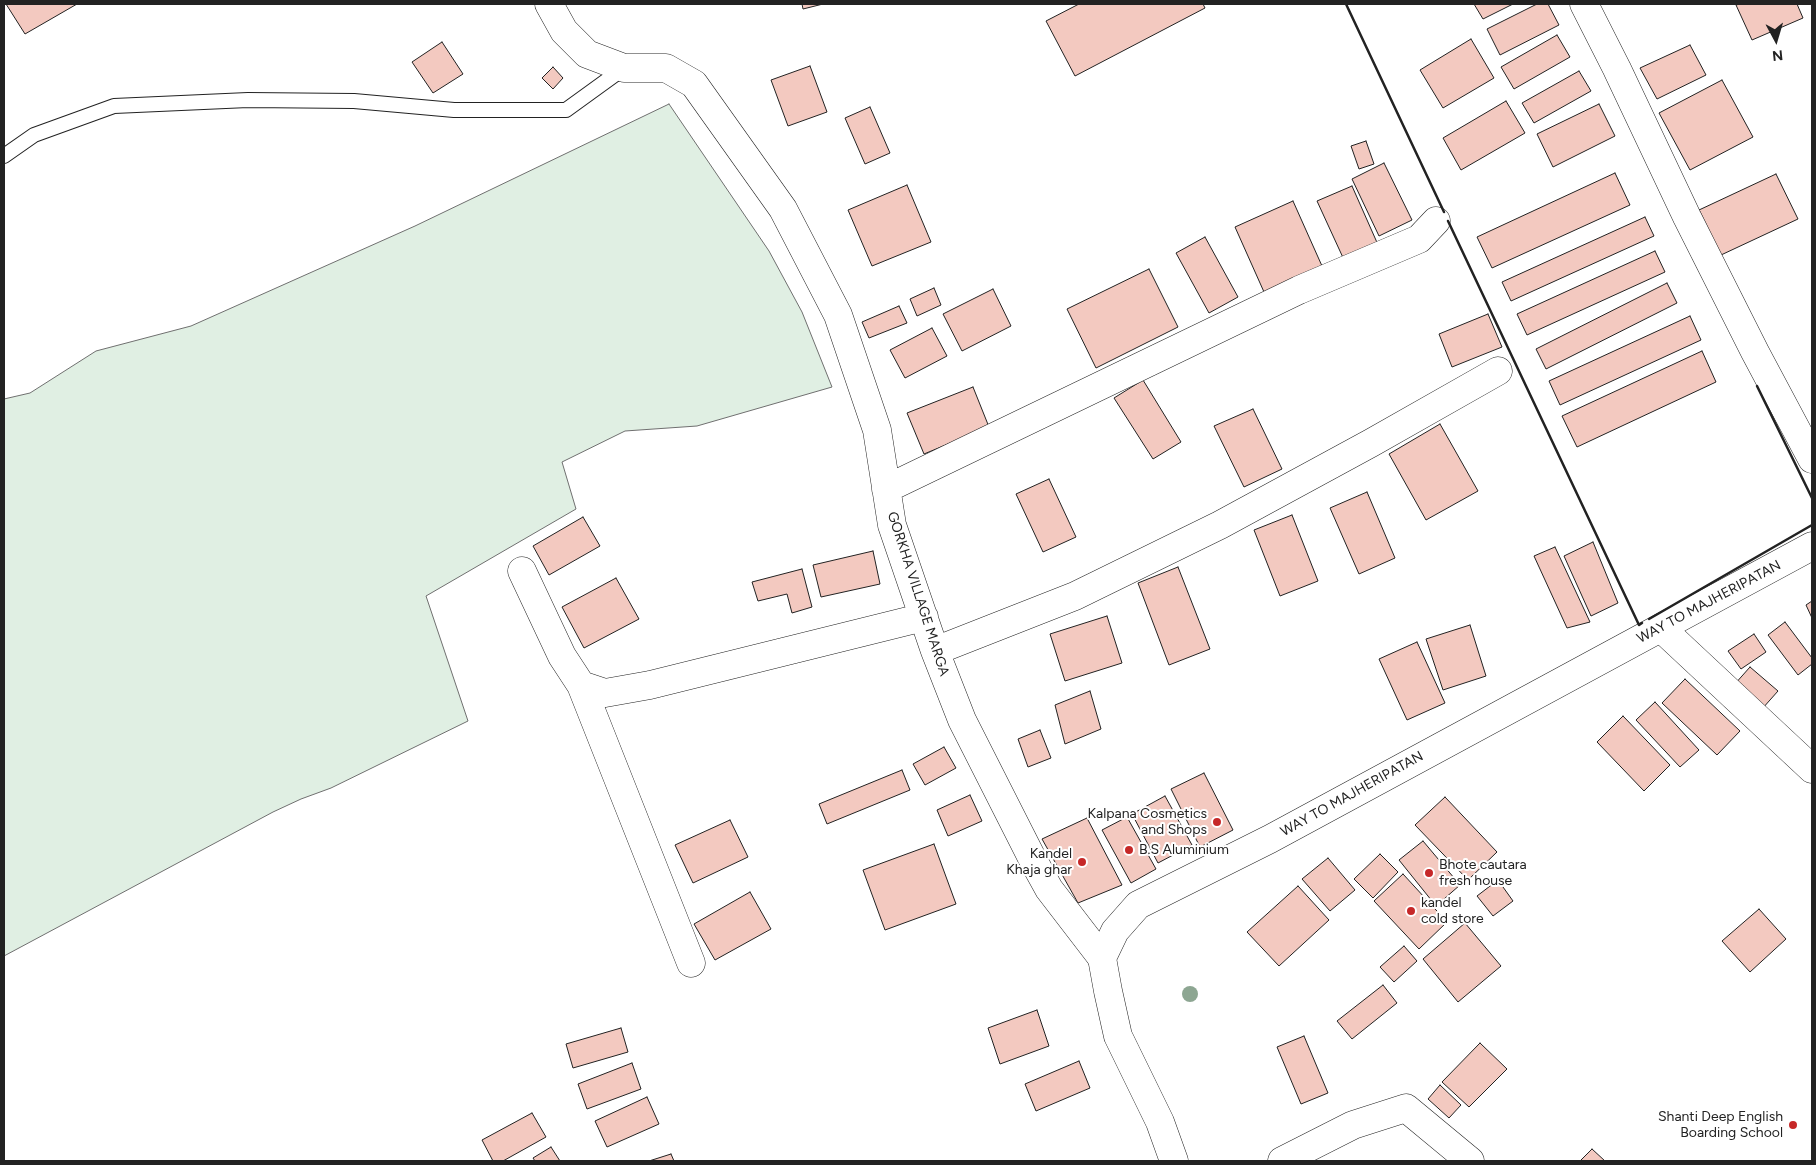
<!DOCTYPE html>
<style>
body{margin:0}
#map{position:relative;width:1816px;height:1165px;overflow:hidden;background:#fff;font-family:Figtree,sans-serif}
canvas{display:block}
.frame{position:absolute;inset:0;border:5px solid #222;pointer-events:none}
.north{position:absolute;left:1751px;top:15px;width:50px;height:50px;-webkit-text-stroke:4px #fff;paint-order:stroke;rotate:174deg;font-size:14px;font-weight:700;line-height:20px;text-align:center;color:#222}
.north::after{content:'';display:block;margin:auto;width:18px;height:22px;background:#222;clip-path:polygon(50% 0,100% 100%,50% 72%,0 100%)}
</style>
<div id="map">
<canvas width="1816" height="1165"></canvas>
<div class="frame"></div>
<div class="north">N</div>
</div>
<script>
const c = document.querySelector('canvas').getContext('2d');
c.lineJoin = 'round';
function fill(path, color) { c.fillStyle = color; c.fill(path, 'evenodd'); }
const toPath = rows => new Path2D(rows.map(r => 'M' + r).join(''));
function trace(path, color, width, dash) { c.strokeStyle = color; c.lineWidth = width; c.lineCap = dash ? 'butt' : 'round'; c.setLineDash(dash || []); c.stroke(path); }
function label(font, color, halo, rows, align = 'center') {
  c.font = font + ' Figtree,sans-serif'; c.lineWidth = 4; c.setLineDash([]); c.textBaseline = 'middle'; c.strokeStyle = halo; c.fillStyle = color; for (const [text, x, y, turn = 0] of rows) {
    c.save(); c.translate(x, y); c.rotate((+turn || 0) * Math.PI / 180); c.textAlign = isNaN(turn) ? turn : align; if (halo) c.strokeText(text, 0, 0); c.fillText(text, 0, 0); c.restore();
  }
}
const green = toPath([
 [669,104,769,251,802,312,832,387,697,426,625,431,562,462,576,509,426,596,468,721,331,788,301,799,273,812,4,956,4,399,30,393,96,351,191,326,415,226,669,104]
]);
fill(green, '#e0efe3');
trace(green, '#6f6f6f', 1);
const building = toPath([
 [6,4,77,4,25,34,6,4],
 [802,4,823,4,803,9,802,4],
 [1079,4,1203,4,1205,8,1075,76,1046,21,1079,4],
 [1474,4,1513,4,1483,19,1474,4],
 [1537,4,1548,4,1559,25,1500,55,1487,29,1537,4],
 [1740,4,1797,4,1803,18,1752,40,1736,5,1740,4],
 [1557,35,1570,57,1514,89,1501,67,1557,35],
 [1471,39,1494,78,1443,108,1420,70,1471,39],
 [442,42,463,74,433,93,412,62,442,42],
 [1690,45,1706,75,1657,99,1640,68,1690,45],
 [810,66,827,112,788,126,771,80,810,66],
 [553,67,563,78,553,89,542,78,553,67],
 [1579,71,1591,91,1534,123,1522,103,1579,71],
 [1722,80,1753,137,1690,170,1659,113,1722,80],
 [1506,101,1525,133,1461,170,1443,138,1506,101],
 [1599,104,1615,136,1553,167,1537,134,1599,104],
 [870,107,890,153,865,164,845,118,870,107],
 [1366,141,1374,164,1359,169,1351,146,1366,141],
 [1384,163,1412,220,1379,236,1352,179,1384,163],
 [1615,173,1630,205,1492,268,1477,237,1615,173],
 [1776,174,1798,219,1721,255,1699,210,1776,174],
 [907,185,931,242,872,266,848,210,907,185],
 [1352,186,1379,247,1345,262,1317,201,1352,186],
 [1293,201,1322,266,1264,292,1235,227,1293,201],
 [1645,217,1654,236,1511,301,1502,282,1645,217],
 [1205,237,1238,297,1209,313,1176,253,1205,237],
 [1655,251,1665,272,1527,335,1517,314,1655,251],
 [1149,269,1178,327,1096,368,1067,309,1149,269],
 [1667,283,1677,303,1546,369,1536,349,1667,283],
 [934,288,941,305,917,316,910,299,934,288],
 [993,289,1011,326,962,351,943,314,993,289],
 [899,306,907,323,869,338,862,322,899,306],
 [1488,314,1502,347,1452,367,1439,334,1488,314],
 [1690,316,1701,340,1560,405,1549,381,1690,316],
 [932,328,947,356,905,378,890,350,932,328],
 [1702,351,1716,382,1577,447,1562,416,1702,351],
 [1143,380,1181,442,1153,459,1114,398,1143,380],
 [973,387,989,427,924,454,907,413,973,387],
 [1253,409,1282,469,1244,487,1214,426,1253,409],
 [1440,424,1478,491,1426,520,1389,454,1440,424],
 [1049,479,1076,537,1043,552,1016,494,1049,479],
 [1367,492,1395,558,1359,574,1330,508,1367,492],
 [1292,515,1318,581,1280,596,1254,530,1292,515],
 [583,517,600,546,549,575,533,546,583,517],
 [1593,542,1618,603,1591,616,1564,556,1593,542],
 [1555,547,1590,622,1567,628,1534,556,1555,547],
 [873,551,880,584,821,597,813,565,873,551],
 [1178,567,1210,649,1169,665,1138,583,1178,567],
 [802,569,812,607,792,613,787,594,758,601,752,582,802,569],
 [616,578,639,619,584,648,562,607,616,578],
 [1812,601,1812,618,1806,605,1812,601],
 [1107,616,1122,663,1065,681,1050,634,1107,616],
 [1785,622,1812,658,1812,664,1798,675,1768,635,1785,622],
 [1470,625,1486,676,1443,690,1426,639,1470,625],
 [1754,634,1766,652,1741,669,1728,651,1754,634],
 [1417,642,1445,703,1407,720,1379,659,1417,642],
 [1750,667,1778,691,1762,709,1734,685,1750,667],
 [1685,679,1740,731,1717,755,1662,703,1685,679],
 [1090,691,1101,729,1065,744,1055,705,1090,691],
 [1655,702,1699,750,1680,767,1636,720,1655,702],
 [1623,716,1670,765,1644,791,1597,742,1623,716],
 [1040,730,1051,758,1028,767,1018,739,1040,730],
 [944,747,956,768,925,785,913,764,944,747],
 [902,770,910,790,827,824,819,804,902,770],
 [1204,773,1233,830,1200,847,1171,789,1204,773],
 [970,795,982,821,948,836,937,810,970,795],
 [1165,796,1192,845,1158,863,1132,814,1165,796],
 [1445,797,1497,852,1468,880,1415,825,1445,797],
 [1127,817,1156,869,1131,883,1102,830,1127,817],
 [1087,818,1122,885,1078,903,1042,839,1087,818],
 [730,820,748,857,693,883,675,845,730,820],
 [1423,841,1460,885,1436,906,1399,860,1423,841],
 [934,844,956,904,885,930,863,870,934,844],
 [1380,854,1398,872,1373,898,1354,879,1380,854],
 [1328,858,1355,890,1330,911,1302,879,1328,858],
 [1403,874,1447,922,1419,949,1374,901,1403,874],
 [1498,880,1513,901,1493,916,1477,896,1498,880],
 [1298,886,1329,920,1279,966,1247,932,1298,886],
 [750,892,771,929,715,960,694,924,750,892],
 [1759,909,1786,939,1750,972,1722,941,1759,909],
 [1465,923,1501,966,1458,1002,1423,959,1465,923],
 [1404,946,1417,961,1394,982,1380,967,1404,946],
 [1383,985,1397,1003,1352,1039,1337,1021,1383,985],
 [1037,1010,1049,1046,1000,1064,988,1028,1037,1010],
 [621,1028,628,1052,573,1068,566,1044,621,1028],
 [1304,1036,1328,1093,1301,1104,1277,1047,1304,1036],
 [1480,1043,1507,1069,1469,1107,1442,1082,1480,1043],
 [1079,1061,1090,1088,1036,1111,1025,1084,1079,1061],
 [632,1063,641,1089,587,1109,578,1084,632,1063],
 [1440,1085,1461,1105,1449,1118,1428,1099,1440,1085],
 [647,1097,659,1124,607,1147,595,1121,647,1097],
 [532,1113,546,1137,503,1161,493,1161,482,1140,532,1113],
 [551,1147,560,1161,535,1161,533,1158,551,1147],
 [1592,1149,1605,1161,1580,1161,1592,1149],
 [671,1154,674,1161,649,1161,671,1154]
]);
fill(building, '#f3c9c0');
trace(building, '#222', 1);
const service = toPath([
 [4,156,34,135,114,106,248,100,354,101,454,110,566,110,624,68]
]);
const minor = toPath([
 [549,4,564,31,587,54,624,68,666,68,694,84,783,209,838,315,877,430,892,525,935,651,962,720,1033,860,1049,889,1102,958],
 [1584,4,1617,69,1687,217,1755,352,1812,459],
 [886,489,1299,290,1419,239,1436,221],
 [522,571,562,656,581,685],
 [1661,628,1812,769],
 [935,651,1075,596,1220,525,1371,443,1498,371],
 [691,963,581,685,605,693,650,685,924,617],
 [1282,1161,1353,1125,1406,1108,1470,1161]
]);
const primary = toPath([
 [1174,1161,1160,1122,1118,1036,1108,991,1102,958,1115,931,1138,905,1270,839,1812,546]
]);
trace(service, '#222', 16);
trace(minor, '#222', 29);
trace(primary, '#222', 29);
trace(service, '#fff', 14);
trace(minor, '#fff', 28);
trace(primary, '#fff', 28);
trace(toPath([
 [1346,4,1444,212],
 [1448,221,1639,625,1642,623],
 [1757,386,1812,498],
 [1649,619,1812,525]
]), '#222', 2.5);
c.fillStyle = '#8da692';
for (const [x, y] of [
 [1190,994]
]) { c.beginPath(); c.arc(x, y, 8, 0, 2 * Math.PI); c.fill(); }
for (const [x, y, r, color] of [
 [1217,822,5,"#c62828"],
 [1129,850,5,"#c62828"],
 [1082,862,5,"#c62828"],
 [1429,873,5,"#c62828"],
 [1411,911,5,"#c62828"],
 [1793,1125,5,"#c62828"]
]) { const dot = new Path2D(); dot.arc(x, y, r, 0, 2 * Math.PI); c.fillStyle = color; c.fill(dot); trace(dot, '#fff', 2); }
label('14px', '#222', '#fff', [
 ["GORKHA VILLAGE MARGA",918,594,72],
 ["WAY TO MAJHERIPATAN",1709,602,-28],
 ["WAY TO MAJHERIPATAN",1352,794,-29]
]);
label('14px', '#222', '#fff', [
 ["Kalpana Cosmetics",1207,814],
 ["and Shops",1207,830],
 ["B.S Aluminium",1139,850,"left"],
 ["Kandel",1072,854],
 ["Khaja ghar",1072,870],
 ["Bhote cautara",1439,865,"left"],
 ["fresh house",1439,881,"left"],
 ["kandel",1421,903,"left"],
 ["cold store",1421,919,"left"],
 ["Shanti Deep English",1783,1117],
 ["Boarding School",1783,1133]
], 'right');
</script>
